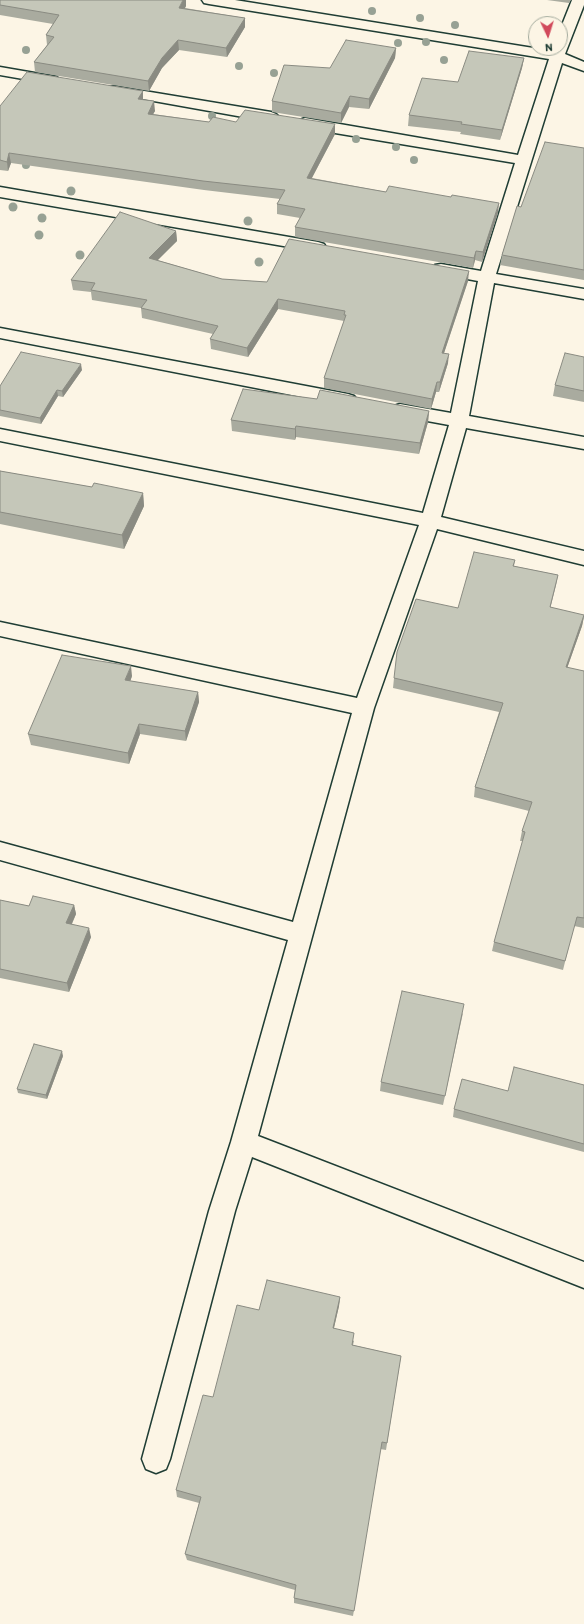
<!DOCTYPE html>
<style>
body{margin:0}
#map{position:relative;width:584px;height:1624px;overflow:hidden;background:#fcf5e5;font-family:Itim,sans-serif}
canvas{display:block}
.north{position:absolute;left:528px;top:16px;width:40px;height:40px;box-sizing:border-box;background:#fcf5e5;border:1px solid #a4ab9e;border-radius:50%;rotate:176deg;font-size:11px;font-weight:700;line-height:16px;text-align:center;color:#1f3d34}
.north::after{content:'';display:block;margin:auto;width:14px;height:18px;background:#d1495b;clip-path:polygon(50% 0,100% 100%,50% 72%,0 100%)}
</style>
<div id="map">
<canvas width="584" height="1624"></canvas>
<div class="north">N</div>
</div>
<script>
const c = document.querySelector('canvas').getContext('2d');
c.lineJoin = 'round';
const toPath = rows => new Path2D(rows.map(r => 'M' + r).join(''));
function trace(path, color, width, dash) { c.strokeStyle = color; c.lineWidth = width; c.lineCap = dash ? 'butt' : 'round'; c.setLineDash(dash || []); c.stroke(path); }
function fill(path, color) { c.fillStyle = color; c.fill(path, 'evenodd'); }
const street = toPath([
 [202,0,235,0,552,51,553,48,560,48,560,30,572,0,584,0,584,5,565,54,584,62,584,71,562,63,496,274,584,289,584,299,494,283,469,416,584,437,584,449,466,428,441,517,584,551,584,565,437,529,374,708,258,1136,584,1262,584,1288,252,1157,235,1211,170,1459,166,1469,156,1473,146,1469,142,1459,209,1211,231,1142,288,940,0,860,0,842,293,922,352,713,0,636,0,622,357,698,419,525,0,441,0,429,423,513,449,425,400,416,394,414,391,410,394,406,400,404,451,413,478,281,435,273,433,269,435,265,441,264,481,271,515,163,305,128,300,126,297,123,300,120,305,118,518,155,549,59,209,4,204,3,202,0],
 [0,67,52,76,57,77,59,80,57,83,52,84,0,75,0,67],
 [114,86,271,112,276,114,279,117,276,120,271,122,109,93,107,90,109,87,114,86],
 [0,187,318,242,324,244,326,247,324,250,318,252,0,197,0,187],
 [0,328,348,394,354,396,357,400,354,404,348,406,0,338,0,328]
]);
trace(street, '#1f3d34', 3);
fill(street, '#fcf5e5');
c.fillStyle = '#97a194';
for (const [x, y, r] of [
 [372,11,4],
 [420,18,4],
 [455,25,4],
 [426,42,4],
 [398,43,4],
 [26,50,4],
 [444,60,4],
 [239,66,4],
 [274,73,4],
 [212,116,4],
 [356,139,4],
 [396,147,4],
 [414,160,4],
 [26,165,4],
 [71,191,4.5],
 [13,207,4.5],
 [42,218,4.5],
 [248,221,4.5],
 [39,235,4.5],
 [80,255,4.5],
 [259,262,4.5]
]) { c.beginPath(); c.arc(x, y, r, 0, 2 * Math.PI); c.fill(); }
fill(toPath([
 [0,0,186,6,185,8,245,18,245,27,227,57,179,50,162,68,149,91,35,72,34,62,47,45,46,35,53,24,0,15],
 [547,0,571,0,569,3],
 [396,48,395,58,369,109,349,107,341,123,272,112,272,101,330,68],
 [524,58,522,68,500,140,460,134,461,132,408,126,409,115,458,82],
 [143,91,143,100,155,111,153,114,209,122,236,122,335,134,312,178,498,213,482,262,475,260,473,268,295,237,295,227,300,218,277,214,277,204,280,199,204,190,11,163,8,171,0,170,0,106],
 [584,148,584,280,500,265,502,255,521,207],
 [176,231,177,241,157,260,222,279,267,282,468,281,444,353,448,363,439,392,436,392,431,409,324,388,324,378,344,321,278,309,248,357,211,349,210,339,213,334,142,318,141,308,92,300,91,292,73,290,71,280],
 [584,357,584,402,553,396,555,385],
 [82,370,63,397,58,396,41,424,0,416,0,386],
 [317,399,429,411,428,422,419,454,296,437,295,440,232,431,231,420],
 [0,471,92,487,143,493,144,506,124,549,0,524],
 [515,560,514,566,558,575,550,607,584,617,582,626,567,668,584,671,584,928,574,926,563,970,492,951,494,942,523,841,520,841,522,831,529,811,474,797,475,787,499,712,393,688,394,678,458,608],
 [132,676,130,681,198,692,199,702,186,741,140,734,129,764,31,745,28,734],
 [0,900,29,906,74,905,76,914,72,924,91,937,69,992,0,978],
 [463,1013,443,1105,380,1091,381,1082],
 [63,1056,47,1099,18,1093,17,1089],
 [584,1085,584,1152,453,1117,454,1109],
 [340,1297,339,1306,334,1328,354,1341,353,1345,401,1356,386,1450,380,1449,353,1616,294,1603,294,1598,295,1590,187,1560,185,1554,199,1503,177,1497,176,1490,213,1397,259,1310]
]), '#a9ab9f');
fill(toPath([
 [183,0,186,0,186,6,180,17,179,8],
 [245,18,245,27,227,57,226,48],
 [178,40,179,50,162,68,149,91,148,81,162,58],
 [396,48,395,58,369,109,369,99],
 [524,58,522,68,500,140,502,130],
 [143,91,143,101,138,99],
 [350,96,349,107,341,123,341,113],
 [154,101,155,111,148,123,148,114],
 [335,124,335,134,307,187,307,178],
 [9,153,11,163,8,171,7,162],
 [499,203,498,213,482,262,483,252],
 [176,231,177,241,150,268,149,258],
 [476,251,475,260,473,268,474,258],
 [469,271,468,281,441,362,442,353],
 [278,299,278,309,248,357,247,348],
 [449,354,448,363,439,392,440,382],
 [81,364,82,370,63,397,62,391],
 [437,382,436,392,431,409,432,399],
 [57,390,58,396,41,424,40,418],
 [429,411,428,422,419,454,420,443],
 [296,426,296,437,295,440,295,429],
 [143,493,144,506,124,549,122,535],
 [558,575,556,585,548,617,550,607],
 [584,616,582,626,564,677,566,667],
 [131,666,132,676,127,691,125,680],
 [198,692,199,702,186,741,185,731],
 [139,724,140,734,129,764,128,753],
 [74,905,76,914,68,932,66,923],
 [89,928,91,937,69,992,67,983],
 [62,1051,63,1056,47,1099,46,1095],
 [340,1297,339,1306,332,1336,333,1328]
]), '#8a8b82');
const building = toPath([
 [0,0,183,0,179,8,245,18,226,48,178,40,162,58,148,81,34,62,54,37,46,35,59,15,0,5,0,0],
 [346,40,396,48,369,99,350,96,341,113,272,101,284,65,330,68,346,40],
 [469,51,524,58,502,130,461,124,462,122,409,115,422,78,458,82,469,51],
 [27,72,143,91,138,99,154,101,148,114,209,122,213,117,236,122,245,110,335,124,307,178,386,192,389,186,451,197,452,195,499,203,483,252,476,251,474,258,295,227,305,209,277,204,285,190,203,181,9,153,7,162,0,160,0,106,27,72],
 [545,142,584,148,584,270,502,255,517,206,521,207,545,142],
 [120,212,176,231,149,258,222,279,267,282,289,239,469,271,442,353,449,354,440,382,437,382,432,399,324,378,346,315,344,315,345,311,278,299,247,348,210,339,218,326,141,308,147,300,91,290,95,283,71,280,120,212],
 [21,352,81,364,62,391,57,390,40,418,0,410,0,386,21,352],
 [565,353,584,357,584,391,555,385,565,353],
 [243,389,317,399,320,390,429,411,420,443,296,426,295,429,231,420,243,389],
 [0,471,92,487,94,483,143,493,122,535,0,512,0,471],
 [474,552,515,560,513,566,558,575,550,607,584,615,566,667,584,671,584,918,577,917,565,961,494,942,525,832,522,831,532,802,475,787,503,703,394,678,397,652,416,599,458,608,474,552],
 [62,655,131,666,125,680,198,692,185,731,139,724,128,753,28,734,62,655],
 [33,896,74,905,66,923,89,928,67,983,0,969,0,900,29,906,33,896],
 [402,991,464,1004,445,1096,381,1082,402,991],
 [34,1044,62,1051,46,1095,17,1089,34,1044],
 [514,1067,584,1085,584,1144,454,1109,462,1079,508,1091,514,1067],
 [267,1280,340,1297,333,1328,354,1333,352,1345,401,1356,387,1443,382,1442,354,1611,294,1598,296,1585,185,1554,201,1497,176,1490,203,1395,213,1397,237,1305,259,1310,267,1280]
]);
fill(building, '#c5c7b9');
trace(building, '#8a8b82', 1);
</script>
